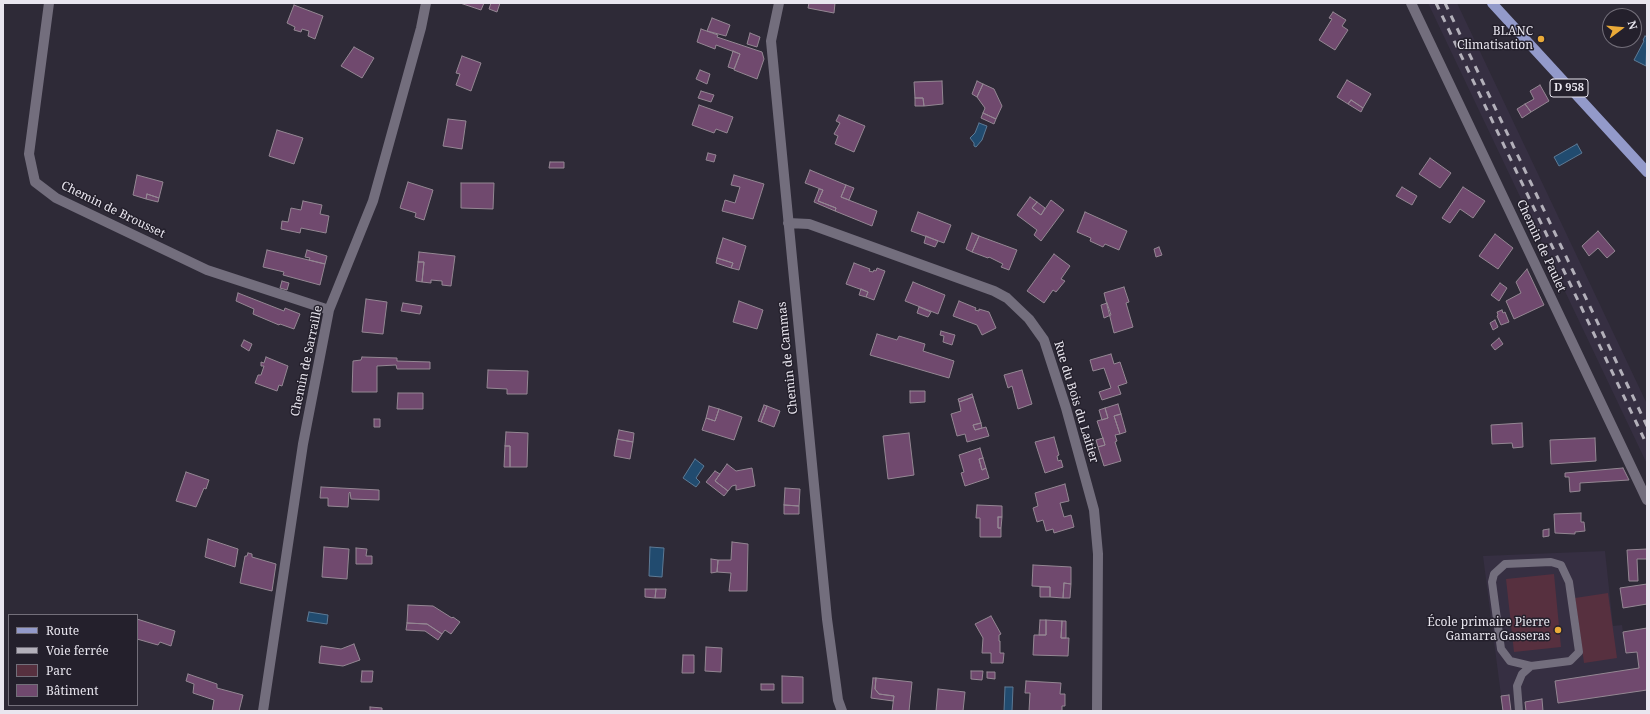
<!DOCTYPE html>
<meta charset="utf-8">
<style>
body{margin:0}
#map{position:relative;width:1650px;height:714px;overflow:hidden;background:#2e2a37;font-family:"Noto Serif",serif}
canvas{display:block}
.frame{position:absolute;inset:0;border:4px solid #e9e6ef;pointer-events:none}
.legend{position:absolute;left:8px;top:614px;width:130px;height:92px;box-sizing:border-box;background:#24202c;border:1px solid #736f7a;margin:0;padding:5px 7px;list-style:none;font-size:12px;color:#e9e6ef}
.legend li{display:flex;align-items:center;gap:8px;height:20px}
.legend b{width:20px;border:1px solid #736f7a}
.north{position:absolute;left:1602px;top:8px;width:40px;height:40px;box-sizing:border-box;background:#24202c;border:1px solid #736f7a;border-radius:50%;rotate:74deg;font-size:11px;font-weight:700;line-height:16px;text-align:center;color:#e9e6ef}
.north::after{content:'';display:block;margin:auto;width:14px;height:18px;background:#eaaa38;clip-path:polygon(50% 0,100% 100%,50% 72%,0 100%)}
</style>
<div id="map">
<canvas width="1650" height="714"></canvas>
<div class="frame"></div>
<ul class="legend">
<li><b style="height:5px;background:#939aca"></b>Route</li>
<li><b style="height:5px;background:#b3b0ba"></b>Voie ferrée</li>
<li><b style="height:11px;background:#57303f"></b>Parc</li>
<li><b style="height:11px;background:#70496e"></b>Bâtiment</li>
</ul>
<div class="north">N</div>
</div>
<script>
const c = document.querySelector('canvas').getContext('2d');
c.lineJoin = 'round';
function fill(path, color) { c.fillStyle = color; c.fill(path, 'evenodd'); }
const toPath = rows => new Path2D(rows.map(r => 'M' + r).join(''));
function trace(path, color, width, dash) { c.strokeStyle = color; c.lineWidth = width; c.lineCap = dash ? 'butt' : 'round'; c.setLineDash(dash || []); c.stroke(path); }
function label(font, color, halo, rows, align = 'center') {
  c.font = font + ' "Noto Serif",serif'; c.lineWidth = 3; c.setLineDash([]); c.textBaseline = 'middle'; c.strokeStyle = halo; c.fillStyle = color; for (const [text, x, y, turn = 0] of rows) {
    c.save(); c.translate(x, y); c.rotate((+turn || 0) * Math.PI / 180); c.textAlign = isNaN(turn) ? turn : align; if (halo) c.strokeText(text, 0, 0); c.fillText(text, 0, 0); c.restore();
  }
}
fill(toPath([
 [1428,3,1457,3,1647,404,1647,464],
 [1605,551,1613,626,1622,625,1623,632,1647,628,1647,711,1503,711,1483,556]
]), '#362f42');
fill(toPath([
 [1554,574,1561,647,1514,652,1506,579],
 [1608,593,1617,658,1584,663,1575,598]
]), '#57303f');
const water = toPath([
 [1645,36,1647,37,1646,66,1634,60,1644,41,1643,40,1645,36],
 [979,123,987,126,982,140,976,147,974,146,974,143,970,138,975,133,979,123],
 [1577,144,1582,153,1559,166,1554,157,1577,144],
 [695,459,704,466,696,478,700,482,696,487,683,478,695,459],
 [650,547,664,548,662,577,649,576,650,547],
 [309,612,328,615,327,624,307,621,309,612],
 [1005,687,1013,687,1012,711,1004,711,1005,687]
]);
fill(water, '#214b6f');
trace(water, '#5d7a95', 1);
const building = toPath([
 [460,3,484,3,481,10,460,3],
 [491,3,500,3,497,12,489,9,491,3],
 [809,3,835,3,834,13,808,8,809,3],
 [294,5,323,16,315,39,308,36,309,31,302,29,301,32,294,30,295,27,287,23,294,5],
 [1333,12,1346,20,1342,26,1348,30,1335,50,1319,40,1332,19,1329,18,1333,12],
 [712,18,730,25,726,36,707,31,712,18],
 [701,29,718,35,717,37,762,52,764,59,757,79,734,70,740,54,716,45,715,49,697,42,701,29],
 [750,33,760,37,757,47,747,44,750,33],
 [354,47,374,58,362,78,341,66,354,47],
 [733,51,740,54,734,69,728,67,733,51],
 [462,56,481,63,471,91,456,85,460,74,456,73,462,56],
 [700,70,710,74,707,84,696,79,700,70],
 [1347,80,1371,94,1363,108,1351,100,1348,104,1337,97,1347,80],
 [942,81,943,104,924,106,923,98,915,98,914,82,942,81],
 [977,81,983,84,977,97,972,94,977,81],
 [983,84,994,89,1002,106,996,119,983,113,985,108,977,97,983,84],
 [1540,85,1549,101,1531,112,1525,104,1534,99,1530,91,1540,85],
 [701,91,714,95,711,102,698,98,701,91],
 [915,98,923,98,924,106,915,106,915,98],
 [1351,100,1363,108,1361,112,1348,104,1351,100],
 [1525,104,1531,112,1522,118,1517,109,1525,104],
 [699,105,733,117,727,133,716,129,714,133,692,125,699,105],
 [983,113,996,119,994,124,981,118,983,113],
 [839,115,865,126,854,152,835,144,838,136,834,134,840,123,836,121,839,115],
 [448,119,466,121,462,149,443,146,448,119],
 [277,130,303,138,294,164,269,156,277,130],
 [708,153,716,155,714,162,706,160,708,153],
 [1430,158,1451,173,1440,188,1419,174,1430,158],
 [550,162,564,162,564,168,549,168,550,162],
 [810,170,846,185,841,197,877,211,872,226,835,211,836,208,818,201,823,190,805,183,810,170],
 [137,175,163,182,159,198,147,194,146,199,133,195,137,175],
 [734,175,764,184,753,219,722,211,725,200,735,203,740,187,731,185,734,175],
 [408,182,433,190,424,220,415,217,416,213,400,208,408,182],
 [461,183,494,183,493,209,461,208,461,183],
 [846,185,854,188,849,200,841,197,846,185],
 [1402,187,1417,196,1412,205,1396,196,1402,187],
 [1463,187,1485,201,1473,218,1460,209,1450,223,1442,218,1463,187],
 [819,189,823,190,818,201,836,208,835,211,814,202,819,189],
 [147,194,159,198,158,202,146,199,147,194],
 [1030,197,1037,202,1032,208,1041,215,1051,200,1064,210,1041,241,1034,235,1037,230,1017,215,1030,197],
 [303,201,322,205,320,214,329,216,326,233,301,228,300,233,281,229,282,221,288,222,291,208,301,210,303,201],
 [1037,202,1045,208,1041,215,1032,208,1037,202],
 [918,212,951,225,944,243,911,231,918,212],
 [1085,212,1127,231,1119,250,1105,244,1103,247,1090,241,1091,238,1077,232,1085,212],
 [1598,231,1615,251,1607,258,1598,248,1589,256,1582,246,1598,231],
 [972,233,979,236,972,252,966,249,972,233],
 [1495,234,1513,248,1498,269,1479,256,1495,234],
 [926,236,938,241,935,247,924,243,926,236],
 [979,236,1017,250,1009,270,1001,267,1003,264,989,257,988,258,972,252,979,236],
 [723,238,746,246,739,270,731,268,733,263,717,258,723,238],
 [1159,247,1162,255,1156,257,1154,249,1159,247],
 [267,250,325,264,320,285,283,275,284,272,263,267,267,250],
 [307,250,327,256,325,264,309,260,310,258,305,257,307,250],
 [419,252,455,256,451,286,442,285,442,281,431,280,431,283,422,282,424,262,418,262,419,252],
 [1054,254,1070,266,1061,279,1065,281,1056,292,1053,290,1044,303,1027,291,1054,254],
 [717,258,733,263,731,268,716,263,717,258],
 [418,262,424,262,422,282,416,281,418,262],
 [854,263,870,269,869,271,873,272,874,270,876,271,877,268,885,271,874,300,866,297,868,292,846,284,854,263],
 [1527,269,1544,305,1514,319,1506,301,1521,293,1516,282,1527,269],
 [282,281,289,283,287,290,280,288,282,281],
 [913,282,945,295,938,314,905,301,913,282],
 [1500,283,1507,288,1499,301,1491,295,1500,283],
 [1124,287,1129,302,1126,303,1133,327,1114,333,1104,293,1124,287],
 [861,289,868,292,866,297,859,295,861,289],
 [238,293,284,311,285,308,300,314,294,329,280,324,279,325,253,314,254,309,236,301,238,293],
 [366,299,387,302,383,334,362,332,366,299],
 [739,301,763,310,757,329,733,322,739,301],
 [959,301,976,308,975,310,979,311,979,309,989,312,996,328,982,335,977,325,953,316,959,301],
 [403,303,422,306,420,314,401,311,403,303],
 [1107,303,1111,315,1104,318,1101,305,1107,303],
 [919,307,931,312,928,317,917,313,919,307],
 [1502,310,1503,313,1505,312,1509,322,1501,325,1497,316,1498,315,1497,312,1502,310],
 [1495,320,1498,327,1493,330,1490,323,1495,320],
 [941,331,955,335,952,345,943,342,944,336,940,335,941,331],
 [877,334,897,340,899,336,925,344,923,351,954,361,949,378,870,355,877,334],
 [1499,338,1503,344,1495,350,1491,345,1499,338],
 [244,340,252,344,249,351,241,346,244,340],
 [1111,354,1114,364,1120,362,1127,383,1118,386,1121,394,1102,400,1099,392,1111,388,1104,368,1093,371,1090,360,1111,354],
 [266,357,288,366,282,386,279,385,277,391,255,383,258,375,261,375,264,366,261,366,261,362,264,363,266,357],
 [362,357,397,358,397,361,430,362,430,369,397,369,396,365,377,366,377,392,352,392,353,361,361,360,362,357],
 [488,370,528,371,527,394,507,394,507,389,487,388,488,370],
 [1022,370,1032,404,1018,409,1012,386,1008,388,1004,375,1022,370],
 [910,391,925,391,925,402,910,403,910,391],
 [398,393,423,393,423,409,397,409,398,393],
 [972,394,973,397,959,402,958,399,972,394],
 [973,397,981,423,973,425,975,430,986,427,989,436,967,442,965,434,957,436,951,414,961,411,959,402,973,397],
 [1118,404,1121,414,1114,416,1120,434,1115,435,1117,441,1115,442,1121,461,1104,466,1098,447,1105,445,1097,421,1108,418,1105,408,1118,404],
 [764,405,767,406,761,422,758,421,764,405],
 [709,406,719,409,715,421,706,418,709,406],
 [767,406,780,411,774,427,761,422,767,406],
 [1105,408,1108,418,1102,420,1099,410,1105,408],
 [719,409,742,417,734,440,702,430,706,418,715,421,719,409],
 [1121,414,1126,432,1120,434,1114,416,1121,414],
 [374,419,380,419,380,427,374,427,374,419],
 [981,423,982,428,975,430,973,425,981,423],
 [1522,423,1523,447,1513,448,1512,443,1492,444,1491,425,1522,423],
 [619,430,634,433,633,442,617,439,619,430],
 [506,432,528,433,527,467,510,467,510,446,505,446,506,432],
 [909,433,914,475,888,479,883,436,909,433],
 [1054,437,1059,455,1057,456,1058,461,1061,460,1063,467,1045,473,1035,442,1054,437],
 [1103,438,1105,445,1098,447,1096,440,1103,438],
 [1595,438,1596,461,1551,464,1550,440,1595,438],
 [617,439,633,442,630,459,614,456,617,439],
 [505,446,510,446,510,467,504,467,505,446],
 [980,448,983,458,979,459,982,470,986,468,989,478,965,486,961,473,964,472,959,455,980,448],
 [983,458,986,468,982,470,979,459,983,458],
 [727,464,736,471,752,468,755,486,736,490,736,485,732,486,728,491,715,481,727,464],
 [1623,468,1629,480,1580,483,1580,491,1570,492,1569,477,1565,477,1565,473,1623,468],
 [715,471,720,474,715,481,728,491,724,496,706,482,715,471],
 [186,472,209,480,206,489,204,488,196,507,176,501,186,472],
 [1065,484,1069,501,1060,503,1064,517,1071,515,1074,527,1054,533,1053,529,1046,531,1043,520,1037,522,1033,508,1038,506,1035,493,1065,484],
 [321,487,379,490,379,500,351,499,350,492,349,493,348,507,328,506,328,498,320,498,321,487],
 [785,488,800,489,799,506,784,505,785,488],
 [784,505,799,506,799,514,784,514,784,505],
 [977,505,1002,506,1002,517,998,517,998,528,1001,528,1001,537,980,537,980,518,976,518,977,505],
 [1581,513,1581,522,1584,522,1585,531,1575,532,1575,534,1555,533,1554,514,1581,513],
 [998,517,1002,517,1001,528,998,528,998,517],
 [1549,529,1549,536,1543,537,1543,530,1549,529],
 [208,539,238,549,235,567,205,557,208,539],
 [732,542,748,544,747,591,729,591,731,573,717,572,718,560,731,560,732,542],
 [324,547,349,549,347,579,322,577,324,547],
 [356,548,367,549,366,556,372,556,372,564,356,564,356,548],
 [1647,549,1647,559,1637,559,1638,581,1629,581,1627,550,1647,549],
 [248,553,252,554,252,557,276,564,272,591,240,583,245,556,247,556,248,553],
 [711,559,718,560,717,572,711,573,711,559],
 [1033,565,1071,567,1071,584,1064,583,1063,598,1050,597,1050,587,1032,586,1033,565],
 [1064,583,1071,584,1070,598,1063,598,1064,583],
 [1647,584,1647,604,1623,608,1620,588,1647,584],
 [1040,587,1050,587,1050,597,1040,597,1040,587],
 [645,589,656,589,655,598,645,597,645,589],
 [656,589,666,589,665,598,655,598,656,589],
 [408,605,433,606,452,618,453,617,460,622,451,634,445,630,442,634,427,624,407,623,408,605],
 [991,616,1001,634,999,635,999,641,1000,641,1000,653,1004,653,1003,663,991,663,991,653,982,653,983,638,975,624,991,616],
 [137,619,175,631,171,646,160,642,158,645,137,639,137,619],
 [1040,620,1046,620,1046,635,1039,635,1040,620],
 [1046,620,1062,621,1061,638,1069,638,1068,656,1033,655,1034,635,1046,635,1046,620],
 [1062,621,1066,621,1066,638,1061,638,1062,621],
 [407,623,427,624,442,634,438,640,425,631,406,630,407,623],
 [1647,628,1647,690,1558,703,1555,681,1639,668,1637,652,1626,653,1623,632,1647,628],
 [354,644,360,660,343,666,319,663,321,646,341,649,354,644],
 [706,647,722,648,721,672,705,671,706,647],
 [683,655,694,655,694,673,682,673,683,655],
 [362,671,373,671,372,682,361,682,362,671],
 [971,671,983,671,982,680,971,679,971,671],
 [987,672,995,672,995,679,987,678,987,672],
 [188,674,217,684,217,688,243,695,239,711,212,711,214,700,193,693,194,684,186,681,188,674],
 [782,676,803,677,803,703,782,703,782,676],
 [873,678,876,678,875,689,879,694,894,696,893,701,871,698,873,678],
 [876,678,912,682,909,711,892,711,894,696,879,694,875,689,876,678],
 [1026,681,1061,683,1060,694,1065,694,1065,706,1062,706,1062,711,1029,711,1030,693,1025,693,1026,681],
 [761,684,774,684,774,690,761,690,761,684],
 [938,689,965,692,963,711,936,711,938,689],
 [1509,695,1511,711,1503,711,1501,696,1509,695],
 [1542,699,1543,711,1526,711,1525,702,1542,699],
 [370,707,382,708,382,711,370,711,370,707]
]);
fill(building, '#70496e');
trace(building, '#948793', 1);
trace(toPath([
 [1519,711,1517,686,1522,674,1531,666,1570,661,1579,652,1569,582,1561,565,1551,562,1505,564,1494,574,1492,582,1501,649,1510,661,1531,666]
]), '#736e7d', 8);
trace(toPath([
 [49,3,29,154,35,182,56,198,207,270,329,310],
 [779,3,771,41,827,619,838,700,842,711],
 [1411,3,1647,500],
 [788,223,809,224,994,291,1007,298,1029,319,1044,340,1066,408,1094,510,1098,554,1097,711],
 [263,711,303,444,329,310,373,201,421,28,426,3]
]), '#736e7d', 10);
trace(toPath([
 [1492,3,1647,172]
]), '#939aca', 10);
trace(toPath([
 [1436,3,1647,445],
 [1445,3,1647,426]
]), '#b3b0ba', 3, [7, 7]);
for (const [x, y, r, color] of [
 [1541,39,4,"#eaaa38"],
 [1558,630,4,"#eaaa38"]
]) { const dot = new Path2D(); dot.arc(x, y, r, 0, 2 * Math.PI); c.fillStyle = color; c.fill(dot); trace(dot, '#24202c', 1.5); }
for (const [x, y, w] of [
 [1569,88,38]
]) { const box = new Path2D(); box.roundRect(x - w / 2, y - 9, w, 18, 3); c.fillStyle = '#24202c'; c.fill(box); trace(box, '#e9e6ef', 1); }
label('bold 11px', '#e9e6ef', null, [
 ["D 958",1569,88]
]);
label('12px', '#e9e6ef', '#24202c', [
 ["BLANC",1533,32],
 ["Climatisation",1533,46],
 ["École primaire Pierre",1550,623],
 ["Gamarra Gasseras",1550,637]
], 'right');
label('12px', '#e9e6ef', '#24202c', [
 ["Chemin de Brousset",113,210,26],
 ["Chemin de Paulet",1541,246,65],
 ["Chemin de Cammas",788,358,-96],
 ["Chemin de Sarraille",307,361,-78],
 ["Rue du Bois du Laitier",1076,402,73]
]);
</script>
